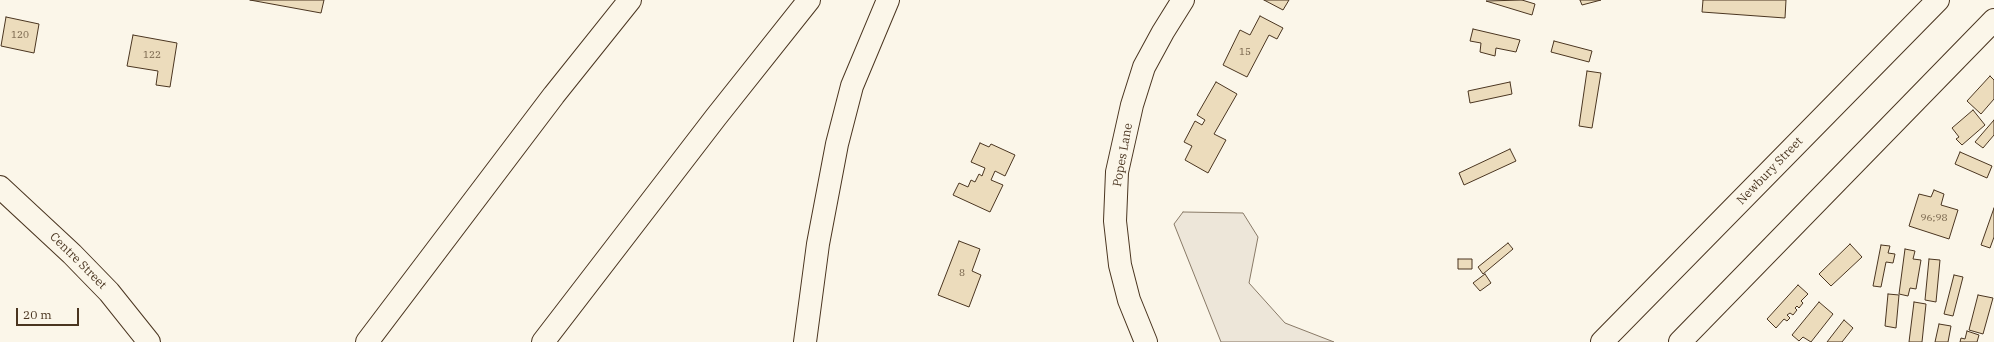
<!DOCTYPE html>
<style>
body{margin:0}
#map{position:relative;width:1994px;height:342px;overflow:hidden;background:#fbf6e9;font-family:"IBM Plex Serif",serif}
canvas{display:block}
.scale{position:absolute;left:16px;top:308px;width:63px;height:18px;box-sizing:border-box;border:2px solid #4a3520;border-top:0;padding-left:5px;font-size:12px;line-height:14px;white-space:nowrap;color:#4a3520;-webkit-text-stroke:3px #fbf6e9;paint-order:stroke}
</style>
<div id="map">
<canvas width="1994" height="342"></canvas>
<div class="scale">20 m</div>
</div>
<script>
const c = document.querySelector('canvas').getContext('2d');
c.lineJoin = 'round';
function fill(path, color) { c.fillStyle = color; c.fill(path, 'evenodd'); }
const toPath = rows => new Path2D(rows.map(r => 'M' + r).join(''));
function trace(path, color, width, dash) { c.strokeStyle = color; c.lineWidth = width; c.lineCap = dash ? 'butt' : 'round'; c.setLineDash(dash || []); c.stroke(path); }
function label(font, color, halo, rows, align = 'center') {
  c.font = font + ' "IBM Plex Serif",serif'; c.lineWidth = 3; c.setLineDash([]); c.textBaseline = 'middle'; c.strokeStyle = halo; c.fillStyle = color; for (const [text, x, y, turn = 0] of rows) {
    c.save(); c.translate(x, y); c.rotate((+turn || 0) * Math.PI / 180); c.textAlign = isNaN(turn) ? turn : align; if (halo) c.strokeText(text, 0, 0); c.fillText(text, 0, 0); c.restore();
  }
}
const green = toPath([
 [1183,212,1243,213,1258,237,1249,283,1285,323,1334,342,1221,342,1174,224,1183,212]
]);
fill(green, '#ede6d9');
trace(green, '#887966', 1);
const building = toPath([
 [250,0,324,0,321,13,250,0],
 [1264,0,1289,0,1283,10,1264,0],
 [1522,0,1535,4,1532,15,1486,1,1522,0],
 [1580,0,1601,0,1582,5,1580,0],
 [1703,0,1786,0,1785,18,1702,12,1703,0],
 [1260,16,1283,28,1277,39,1269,35,1247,77,1223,65,1240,30,1250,35,1260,16],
 [6,17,39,24,34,53,1,46,6,17],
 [1473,29,1520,40,1516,52,1496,48,1495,56,1480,52,1481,43,1470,41,1473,29],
 [133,35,177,43,170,87,156,85,158,71,127,66,133,35],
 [1554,41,1592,51,1589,62,1551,52,1554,41],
 [1587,71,1601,73,1592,128,1579,126,1587,71],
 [1990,76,1994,80,1994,99,1981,114,1967,101,1990,76],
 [1216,82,1237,94,1214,134,1226,140,1208,173,1185,160,1192,146,1184,142,1195,121,1202,125,1205,120,1197,115,1216,82],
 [1510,82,1512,94,1470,103,1468,91,1510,82],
 [1973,110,1985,125,1962,145,1956,139,1959,137,1952,128,1973,110],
 [1994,120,1994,135,1983,148,1975,142,1994,120],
 [980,143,989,147,991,144,1015,155,1005,176,995,171,991,180,1003,185,990,212,953,195,959,183,968,187,971,180,975,182,979,174,982,176,985,168,971,162,980,143],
 [1510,149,1516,161,1464,185,1459,173,1510,149],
 [1960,152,1992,166,1987,178,1955,164,1960,152],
 [1934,190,1944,194,1941,205,1958,210,1949,239,1909,226,1919,194,1931,197,1934,190],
 [1994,208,1994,237,1990,248,1981,245,1994,208],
 [959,241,980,249,972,271,981,275,969,307,938,295,959,241],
 [1508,243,1513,249,1483,274,1478,267,1508,243],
 [1850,244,1862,257,1831,286,1819,274,1850,244],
 [1881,245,1890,246,1888,253,1895,254,1893,263,1886,262,1881,287,1873,286,1881,245],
 [1905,249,1915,251,1913,259,1921,260,1916,289,1910,288,1908,296,1899,294,1905,249],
 [1458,259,1472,259,1472,269,1458,269,1458,259],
 [1929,259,1940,260,1936,302,1925,300,1929,259],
 [1485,274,1491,283,1480,291,1473,283,1485,274],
 [1954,275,1963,277,1953,316,1944,314,1954,275],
 [1798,285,1808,294,1801,301,1803,303,1799,308,1797,306,1795,308,1797,310,1793,315,1790,313,1787,315,1790,318,1787,321,1784,319,1776,328,1767,319,1798,285],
 [1888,294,1899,295,1896,328,1885,326,1888,294],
 [1978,295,1993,298,1983,334,1969,330,1978,295],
 [1819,302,1833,314,1811,342,1803,337,1799,341,1792,335,1819,302],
 [1914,302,1926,304,1922,342,1909,342,1914,302],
 [1844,320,1853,328,1842,342,1827,342,1844,320],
 [1939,324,1951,326,1948,342,1935,342,1939,324],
 [1967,331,1979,335,1977,342,1960,342,1961,338,1965,339,1967,331]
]);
fill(building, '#ecdcbc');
trace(building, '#4a3520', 1);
const minor = toPath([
 [1146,342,1129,300,1120,265,1115,221,1117,172,1132,105,1144,67,1163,32,1183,0]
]);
const major = toPath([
 [0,187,72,254,109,292,149,342],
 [1602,342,1938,0],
 [1680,342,1994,20]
]);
const highway = toPath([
 [367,342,554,95,630,0],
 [543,342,716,117,809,0],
 [805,342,818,244,837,144,852,86,888,0]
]);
trace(minor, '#4a3520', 24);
trace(major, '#4a3520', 24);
trace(highway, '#4a3520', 24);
trace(minor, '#fbf6e9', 22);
trace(major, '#fbf6e9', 22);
trace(highway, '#fbf6e9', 22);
label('10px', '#725f47', null, [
 ["120",20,35],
 ["15",1245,52],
 ["122",152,55],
 ["96;98",1934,218],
 ["8",962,273]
]);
label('12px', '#4a3520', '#fbf6e9', [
 ["Popes Lane",1123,155,-80],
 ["Newbury Street",1770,171,-46],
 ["Centre Street",78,261,45]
]);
</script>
